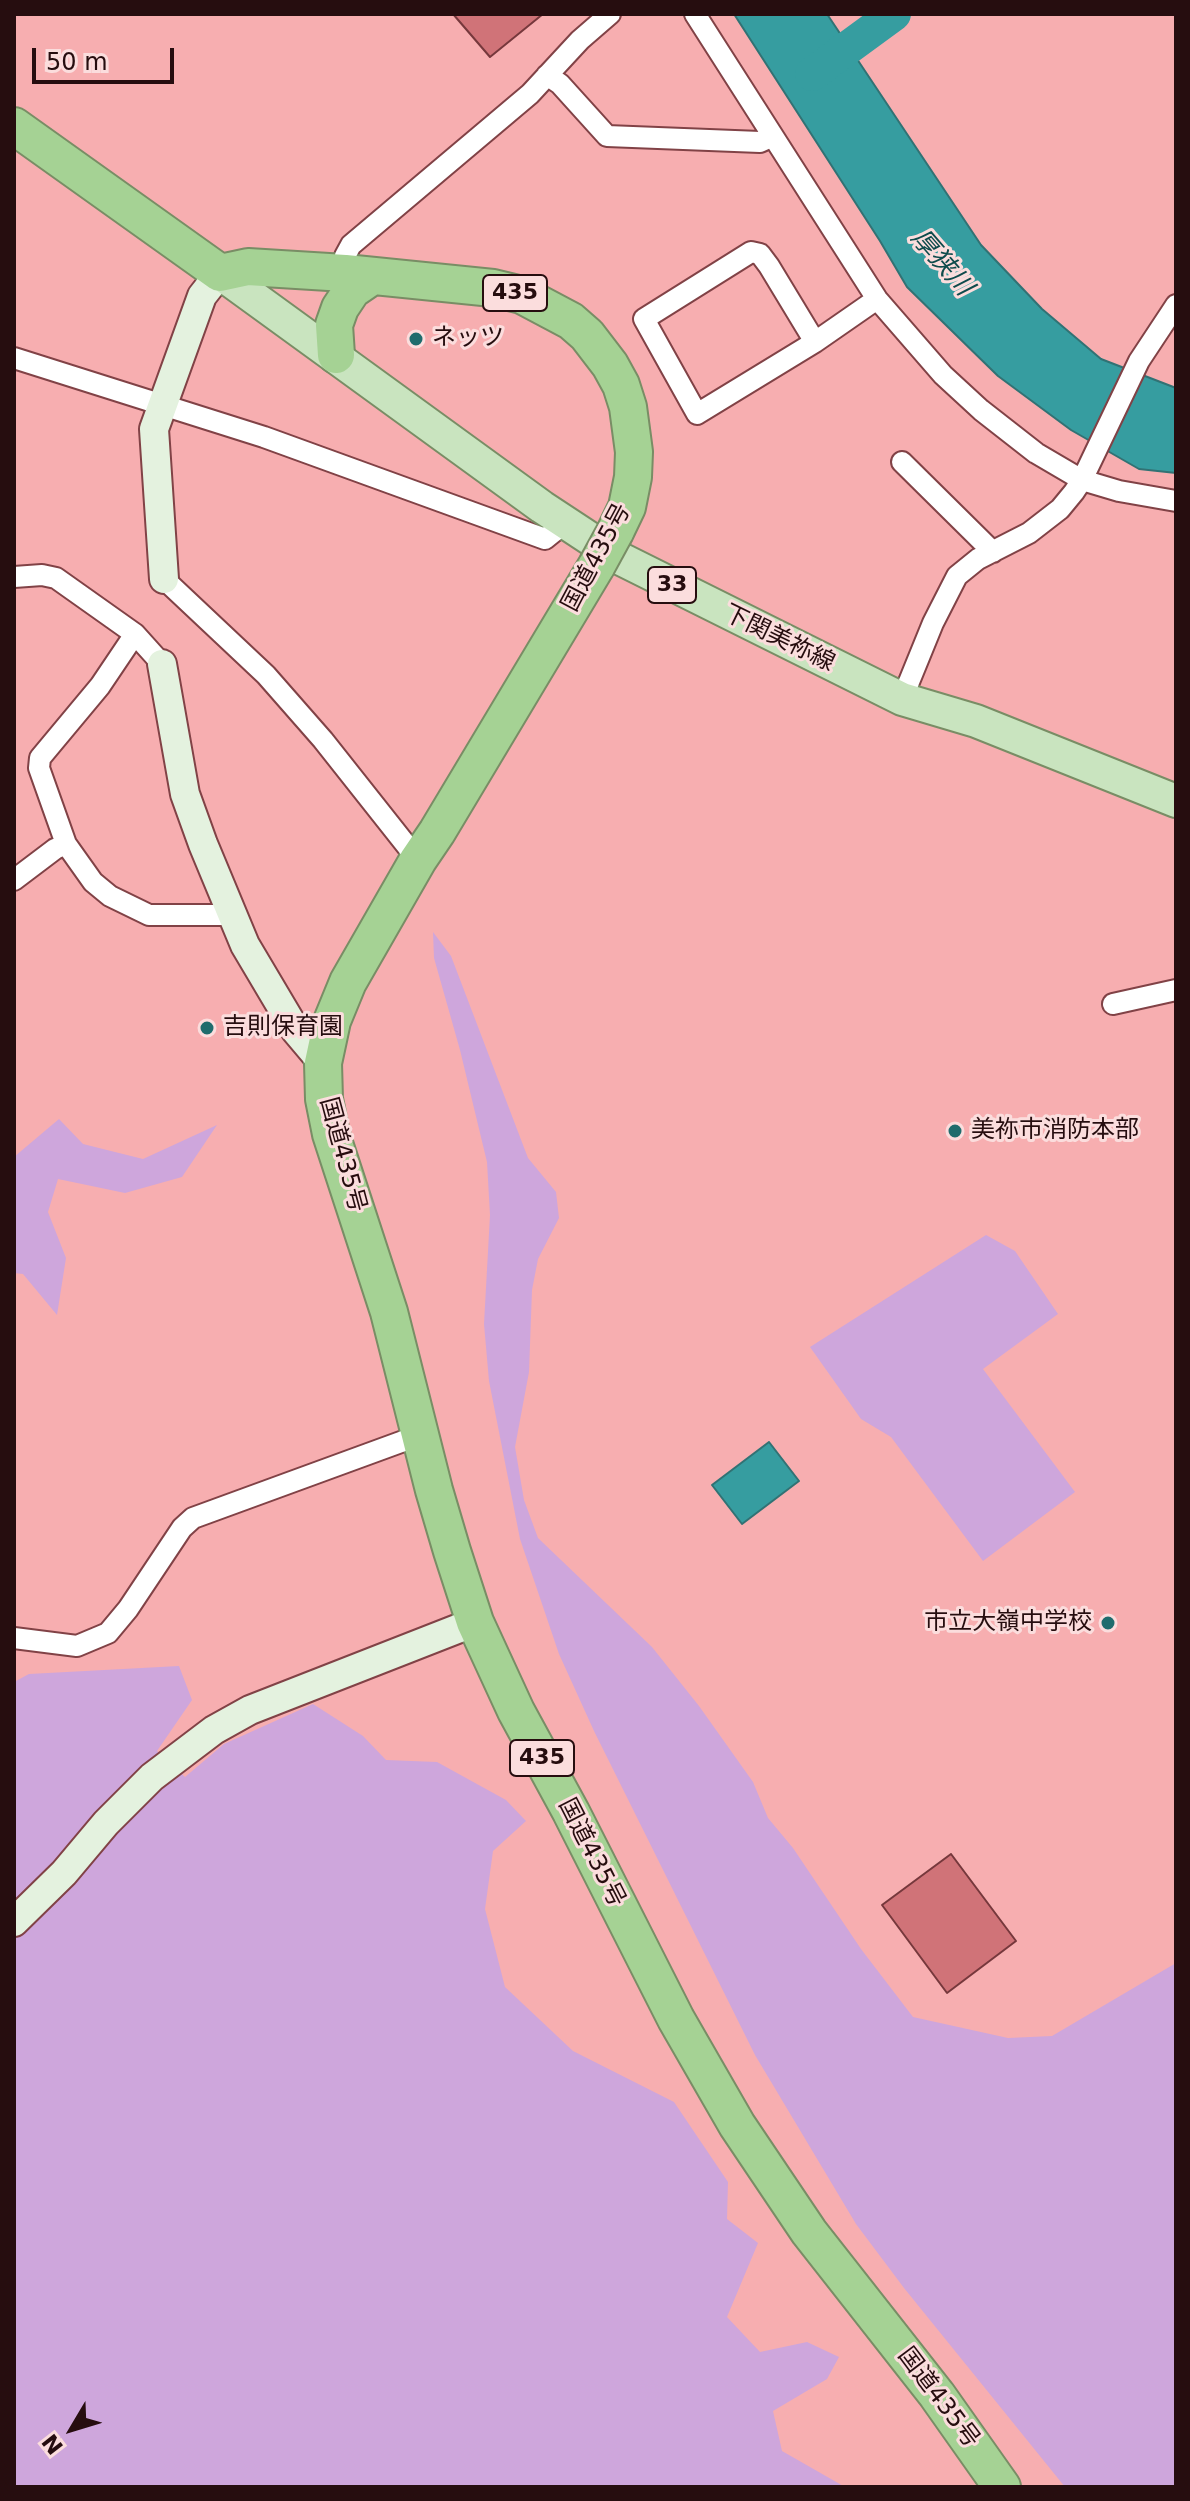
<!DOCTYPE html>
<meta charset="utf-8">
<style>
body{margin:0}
#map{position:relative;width:1190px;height:2501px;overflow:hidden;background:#f7aeb0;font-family:"DejaVu Sans",sans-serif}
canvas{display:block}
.frame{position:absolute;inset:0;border:16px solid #260d0f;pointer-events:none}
.north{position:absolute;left:32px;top:2389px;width:80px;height:80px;-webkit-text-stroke:6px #fbdddd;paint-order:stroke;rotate:232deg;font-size:22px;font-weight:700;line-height:32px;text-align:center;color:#260d0f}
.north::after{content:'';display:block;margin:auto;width:28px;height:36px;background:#260d0f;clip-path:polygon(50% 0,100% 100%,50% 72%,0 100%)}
.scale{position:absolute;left:32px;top:48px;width:142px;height:36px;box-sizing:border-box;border:4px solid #260d0f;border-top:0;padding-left:10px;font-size:24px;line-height:28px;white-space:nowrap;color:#260d0f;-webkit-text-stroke:6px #fbdddd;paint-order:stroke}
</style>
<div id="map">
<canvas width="1190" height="2501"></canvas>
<div class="frame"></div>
<div class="north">N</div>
<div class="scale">50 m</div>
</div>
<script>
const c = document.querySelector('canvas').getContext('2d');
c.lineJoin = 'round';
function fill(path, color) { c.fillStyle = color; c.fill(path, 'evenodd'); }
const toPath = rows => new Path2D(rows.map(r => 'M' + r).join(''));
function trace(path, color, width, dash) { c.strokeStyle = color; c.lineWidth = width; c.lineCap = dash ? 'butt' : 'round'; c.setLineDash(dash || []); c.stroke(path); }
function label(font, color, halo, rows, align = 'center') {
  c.font = font + ' "DejaVu Sans","Noto Sans JP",sans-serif'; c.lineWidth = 6; c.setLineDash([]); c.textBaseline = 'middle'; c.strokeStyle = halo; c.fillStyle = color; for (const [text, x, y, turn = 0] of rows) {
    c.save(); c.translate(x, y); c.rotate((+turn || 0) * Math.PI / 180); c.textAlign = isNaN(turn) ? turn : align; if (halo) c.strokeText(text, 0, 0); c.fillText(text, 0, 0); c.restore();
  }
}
fill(toPath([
 [433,932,451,956,528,1158,556,1192,559,1218,538,1259,532,1290,529,1372,515,1447,524,1500,538,1538,652,1647,699,1706,753,1782,768,1818,793,1848,861,1949,913,2017,1008,2038,1052,2036,1176,1963,1176,2487,1065,2487,904,2288,856,2224,755,2055,594,1731,559,1654,520,1539,489,1381,484,1324,490,1215,487,1162,460,1050,434,958],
 [59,1119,83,1144,143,1159,217,1125,182,1177,125,1193,58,1179,48,1212,66,1258,57,1315,23,1274,14,1273,14,1157],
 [986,1235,1015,1251,1058,1314,983,1369,1075,1492,983,1561,891,1437,861,1419,810,1347],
 [179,1666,192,1700,157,1751,185,1777,224,1744,313,1704,363,1736,386,1760,437,1762,506,1800,526,1821,493,1851,485,1909,505,1987,573,2051,674,2102,728,2182,727,2219,758,2243,727,2317,760,2352,807,2342,839,2357,827,2379,773,2411,782,2451,845,2487,14,2487,14,1682,29,1674]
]), '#cea6dc');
const water = toPath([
 [734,14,827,14,981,245,1042,309,1101,359,1176,388,1176,473,1139,469,1071,430,998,376,907,287,880,241,734,14],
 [769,1442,799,1481,742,1524,712,1485,769,1442]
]);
fill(water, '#369da0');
trace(water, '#317274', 2);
trace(toPath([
 [812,74,894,14]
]), '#369da0', 34);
const building = toPath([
 [453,14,543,14,490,57,453,14],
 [951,1854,1016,1941,947,1993,882,1905,951,1854]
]);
fill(building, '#d07378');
trace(building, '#76383c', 2);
const street = toPath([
 [695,14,877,299,943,375,981,410,1036,453,1082,480,1119,491,1176,501],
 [547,75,560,84,607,136,760,142,771,137],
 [345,273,345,256,351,245,530,94,580,40,610,14],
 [815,342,769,266,760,254,751,252,644,319,697,414,815,342,877,299],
 [14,358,264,437,545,539,566,522],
 [902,462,993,552],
 [14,577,42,575,56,578,135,634,162,664],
 [164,579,266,675,323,740,418,860],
 [902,699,933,623,957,576,978,559,1029,533,1060,509,1074,492,1082,480,1139,361,1176,305],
 [66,844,39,768,40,758,100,686,135,634],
 [14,880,55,849,66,844,93,882,110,896,149,915,220,915,231,911],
 [1113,1004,1176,990],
 [14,1638,77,1646,108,1633,128,1609,182,1528,193,1518,420,1435]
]);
const secondary = toPath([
 [164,579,154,429,202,296,220,273],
 [162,664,185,794,203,844,245,945,296,1031,323,1063],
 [14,1922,64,1873,106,1823,152,1777,214,1730,250,1710,475,1622]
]);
const primary = toPath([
 [220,273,542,507,621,559,902,699,976,721,1176,801]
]);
const highway = toPath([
 [14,126,220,273,248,267,345,273,493,288,522,295,571,321,587,335,610,365,621,385,628,407,634,452,633,477,627,507,615,532],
 [336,355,334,325,340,308,352,290,371,277],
 [597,565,437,832,418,860,348,982,332,1021,323,1063,324,1099,331,1134,389,1312,434,1490,452,1551,475,1622,516,1711,571,1812,676,2019,737,2125,809,2232,937,2395,1002,2487]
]);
trace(street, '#814246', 24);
trace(secondary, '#814246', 32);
trace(primary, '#798d65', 36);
trace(highway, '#798d65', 40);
trace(street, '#fff', 20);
trace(secondary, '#e4f2df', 28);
trace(primary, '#c9e4bf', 32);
trace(highway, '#a5d294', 36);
const highwayBridge = toPath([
 [597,565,615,532]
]);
trace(highwayBridge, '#798d65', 40, []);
trace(highwayBridge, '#a5d294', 36);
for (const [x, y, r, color] of [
 [416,339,8,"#1f6c6d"],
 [207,1028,8,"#1f6c6d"],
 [955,1131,8,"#1f6c6d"],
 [1108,1623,8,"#1f6c6d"]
]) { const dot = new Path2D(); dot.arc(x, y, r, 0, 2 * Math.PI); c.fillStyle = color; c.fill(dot); trace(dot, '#fbdddd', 3); }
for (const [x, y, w] of [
 [515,293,64],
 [672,585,48],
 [542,1758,64]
]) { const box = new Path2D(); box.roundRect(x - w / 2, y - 18, w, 36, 6); c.fillStyle = '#fbdddd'; c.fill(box); trace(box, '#260d0f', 2); }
label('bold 22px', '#260d0f', null, [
 ["435",515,293],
 ["33",672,585],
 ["435",542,1758]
]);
label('24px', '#260d0f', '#fbdddd', [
 ["ネッツ",432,339],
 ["吉則保育園",223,1028],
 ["美祢市消防本部",971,1131],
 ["市立大嶺中学校",1092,1623,"right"]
], 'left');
label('24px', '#260d0f', '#fbdddd', [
 ["国道435号",597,558,-62],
 ["下関美祢線",779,639,26],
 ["国道435号",342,1155,75],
 ["国道435号",591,1853,63],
 ["国道435号",938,2398,53]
]);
label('italic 26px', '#0e4b4c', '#fbdddd', [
 ["厚狭川",941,263,49]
]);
</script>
